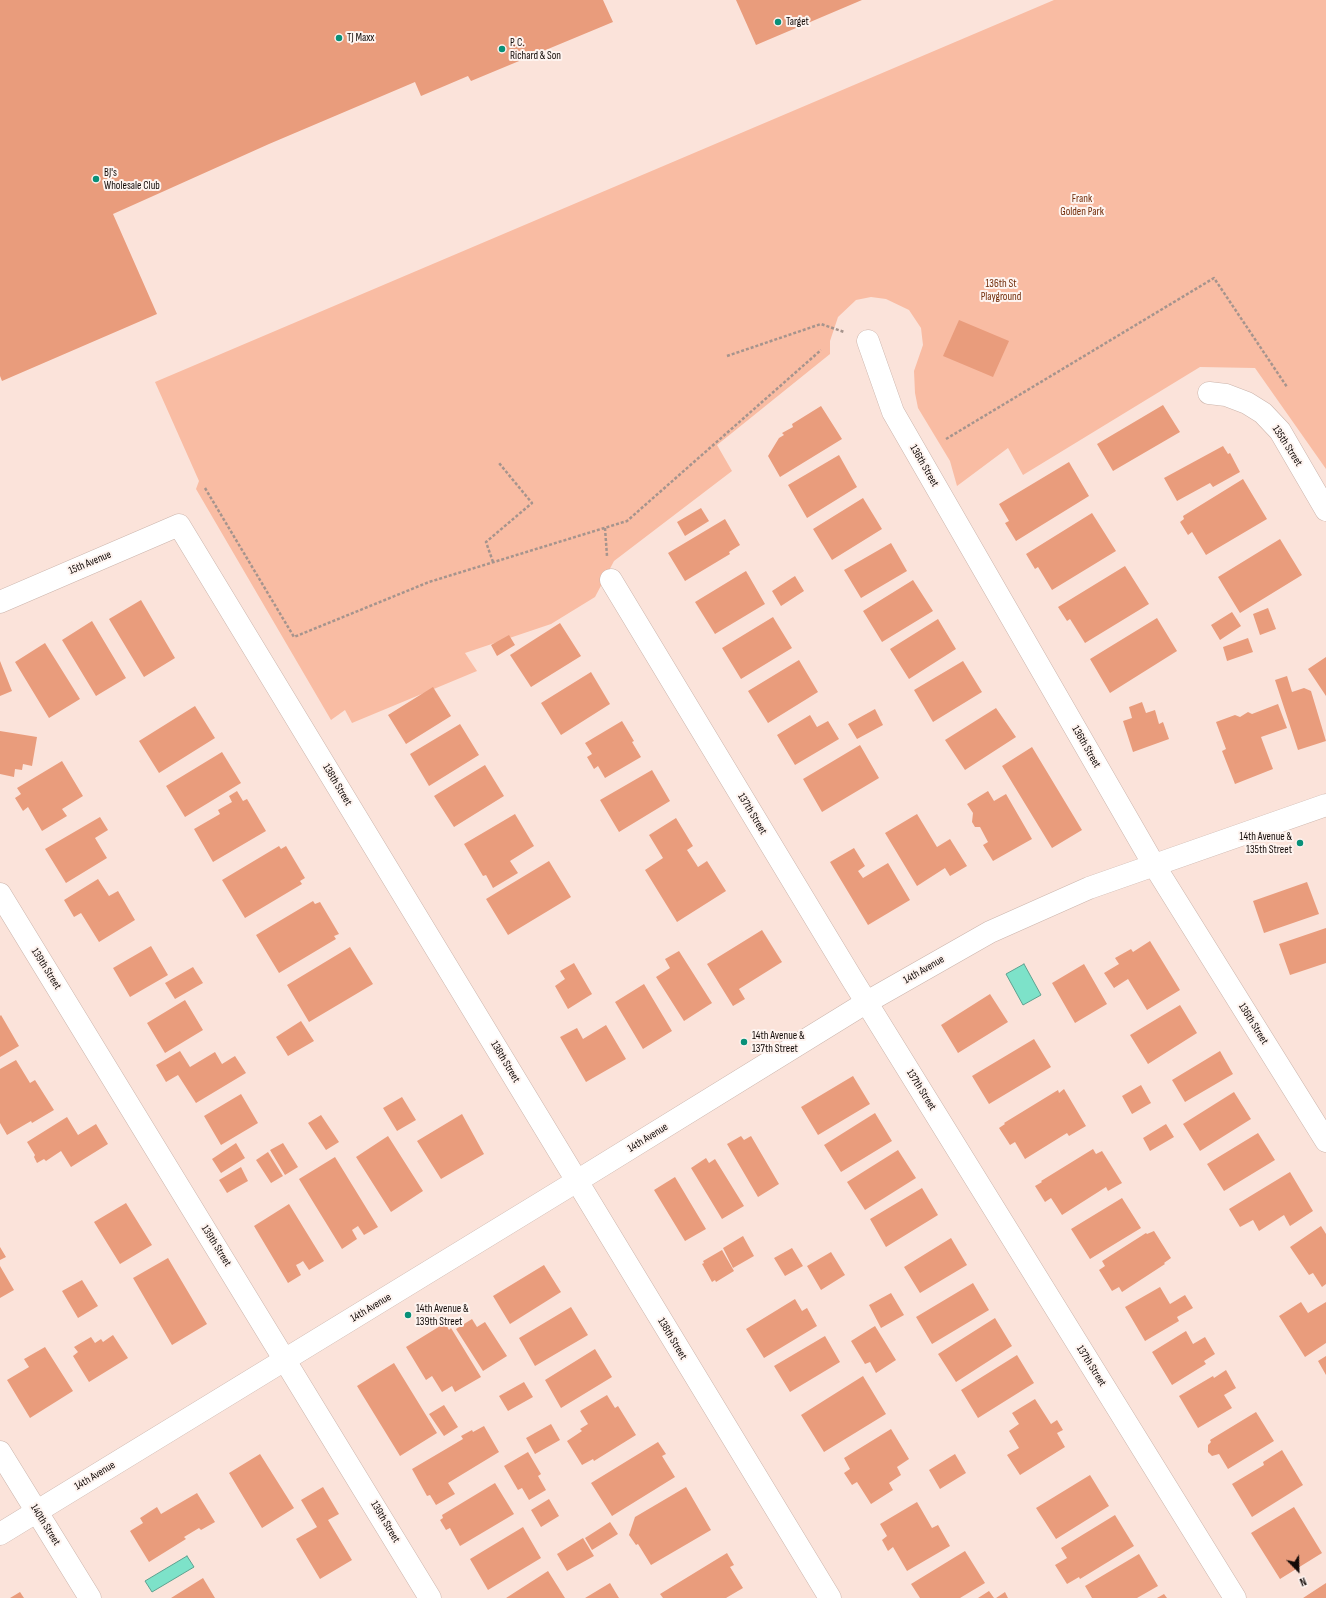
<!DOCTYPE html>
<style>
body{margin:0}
#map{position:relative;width:1326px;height:1598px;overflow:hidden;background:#fbe3da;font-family:"Sofia Sans Condensed",sans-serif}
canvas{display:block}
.north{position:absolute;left:1278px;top:1550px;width:40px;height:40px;-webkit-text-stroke:3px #fef4f0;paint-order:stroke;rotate:157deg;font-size:11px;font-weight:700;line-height:16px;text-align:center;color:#120a07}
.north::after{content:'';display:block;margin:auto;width:14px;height:18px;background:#120a07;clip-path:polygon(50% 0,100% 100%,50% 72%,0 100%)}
</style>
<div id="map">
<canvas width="1326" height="1598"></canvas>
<div class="north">N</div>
</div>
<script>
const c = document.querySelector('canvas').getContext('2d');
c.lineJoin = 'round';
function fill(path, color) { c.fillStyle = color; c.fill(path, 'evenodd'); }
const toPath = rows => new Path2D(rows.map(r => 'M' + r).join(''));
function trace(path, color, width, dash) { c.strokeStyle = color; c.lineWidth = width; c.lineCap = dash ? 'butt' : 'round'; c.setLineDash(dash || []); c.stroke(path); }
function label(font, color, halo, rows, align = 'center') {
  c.font = font + ' "Sofia Sans Condensed",sans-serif'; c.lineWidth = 4; c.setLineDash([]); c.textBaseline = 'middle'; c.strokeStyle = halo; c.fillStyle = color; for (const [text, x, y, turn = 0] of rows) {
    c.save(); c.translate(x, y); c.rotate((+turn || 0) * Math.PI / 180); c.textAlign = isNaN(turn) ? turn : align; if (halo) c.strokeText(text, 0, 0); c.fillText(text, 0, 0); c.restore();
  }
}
fill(toPath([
 [1054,0,1326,0,1326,469,1255,368,1200,367,1023,475,1008,448,957,486,950,461,918,408,915,393,914,371,923,345,921,328,909,310,886,299,871,297,856,300,838,317,830,341,830,354,717,445,732,471,614,561,595,597,551,624,465,653,477,671,352,723,345,710,331,720,196,489,199,481,155,382]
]), '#f9bca3');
const water = toPath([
 [1024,964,1041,995,1023,1005,1006,974,1024,964],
 [187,1556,194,1567,152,1592,145,1581,187,1556]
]);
fill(water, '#7de2c9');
trace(water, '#5da18f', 1);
fill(toPath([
 [0,0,603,0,613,22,471,81,468,76,421,96,415,82,269,144,113,214,157,314,2,381,0,376],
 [736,0,862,0,756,45],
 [959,320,1009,341,993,377,943,356],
 [1163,405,1180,432,1113,471,1097,444],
 [821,406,842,439,780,477,768,456,779,438,784,435,782,433,793,427,792,424],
 [1223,446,1228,454,1230,453,1240,472,1213,487,1210,483,1177,501,1164,478],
 [839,455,857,487,807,518,788,485],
 [1069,462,1089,496,1016,541,1005,523,1009,521,999,504],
 [1243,479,1267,519,1206,555,1192,532,1188,535,1180,522,1184,519,1183,516],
 [863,498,882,529,832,560,813,529],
 [701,508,709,521,685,536,677,522],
 [1092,513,1116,551,1052,590,1038,567,1035,569,1026,554],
 [725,519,740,545,729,552,730,554,685,581,668,553],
 [1280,539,1302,575,1240,613,1218,577],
 [891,543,907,571,861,598,844,570],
 [1125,566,1149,604,1085,643,1070,619,1067,621,1058,607],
 [746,571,765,604,715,634,695,602],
 [795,576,804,591,781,606,772,591],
 [913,580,933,611,882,642,863,611],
 [141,600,175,658,144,677,109,619],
 [1268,608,1276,629,1260,635,1253,614],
 [1232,612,1241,626,1220,640,1211,625],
 [773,617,792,648,741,679,722,648],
 [1157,618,1177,651,1110,693,1090,659],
 [938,619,956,649,909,679,890,649],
 [92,621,126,678,96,696,62,640],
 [560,623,581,656,531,687,510,655],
 [509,635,515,645,497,656,491,645],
 [1248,638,1253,652,1227,661,1223,647],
 [45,643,80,699,49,718,15,662],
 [1326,657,1326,696,1308,669],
 [799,660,818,692,768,723,748,691],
 [0,661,12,691,0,696],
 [963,661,982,692,933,722,914,690],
 [591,672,610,704,561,735,541,703],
 [1287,676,1292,692,1304,688,1311,691,1326,741,1298,750,1275,680],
 [433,687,451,716,406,744,388,715],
 [1142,702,1146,713,1155,710,1159,724,1163,722,1169,739,1133,752,1123,721,1132,718,1129,707],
 [1278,704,1287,728,1261,737,1273,769,1235,784,1222,751,1226,749,1216,722,1235,715,1240,717,1248,712,1252,714],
 [195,706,215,738,159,773,139,741],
 [996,708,1016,737,965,770,945,740],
 [875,709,883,725,857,739,848,724],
 [810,715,817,727,828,721,839,739,795,765,777,735],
 [622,721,634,741,632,742,641,757,605,778,598,766,594,769,587,757,592,754,585,743],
 [460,724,479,755,429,786,410,754],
 [0,731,37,737,32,766,23,764,22,770,15,769,14,777,0,774],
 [860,745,879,778,822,812,803,779],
 [1032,747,1082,830,1052,848,1002,766],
 [222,752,241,783,185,817,166,786],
 [62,761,83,796,62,809,67,816,42,831,28,807,23,811,15,798,21,794,17,788],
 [485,765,504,796,454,827,434,796],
 [652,770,670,801,619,832,600,800],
 [237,791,243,801,247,799,266,831,213,862,194,829,220,814,218,810,232,802,229,796],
 [988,791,994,801,1006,794,1032,839,993,861,983,845,988,842,980,827,975,827,972,822,973,813,967,804],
 [515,814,534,846,510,861,518,873,493,888,486,875,483,876,464,844],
 [917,814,937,847,950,839,967,866,950,876,945,868,917,886,885,833],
 [100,817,108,830,95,838,107,858,66,883,45,849],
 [676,818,693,846,687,850,698,867,707,861,726,891,677,922,645,870,663,858,649,835],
 [279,846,281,849,286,846,305,878,300,881,302,884,245,918,222,880],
 [854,848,865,866,858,871,863,878,888,863,910,900,868,925,830,862],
 [549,861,571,897,508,935,486,899],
 [98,879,109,896,118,891,135,920,99,942,81,913,74,917,64,900],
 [1307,882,1319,914,1264,933,1253,901],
 [313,901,315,904,320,902,339,934,334,936,336,939,279,973,256,935],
 [1326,928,1326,963,1290,975,1279,944],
 [762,930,782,962,739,989,745,999,733,1006,707,964],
 [1150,941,1180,990,1147,1010,1128,979,1114,988,1104,973,1119,964,1115,958,1131,949,1133,952],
 [151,946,168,975,130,997,113,968],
 [350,947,373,984,309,1022,287,985],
 [679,951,712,1003,684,1021,656,977,670,968,665,959],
 [574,963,592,994,568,1009,555,986,565,979,560,971],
 [1084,964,1107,1004,1075,1023,1052,983],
 [193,967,203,983,175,999,165,983],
 [644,984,672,1031,643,1049,615,1002],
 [990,994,1008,1022,958,1053,941,1025],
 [185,1000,203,1030,165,1053,147,1023],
 [1180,1005,1197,1033,1148,1064,1130,1035],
 [1,1015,19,1046,0,1057,0,1016],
 [301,1021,314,1041,288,1056,276,1037],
 [606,1025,626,1059,586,1082,560,1037,577,1028,583,1039],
 [1034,1039,1051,1067,989,1104,972,1076],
 [180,1051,190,1067,215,1052,222,1064,235,1056,246,1073,196,1103,178,1075,166,1082,156,1065],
 [1220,1051,1233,1074,1185,1102,1172,1080],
 [16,1060,30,1083,35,1080,54,1110,32,1123,31,1121,7,1135,0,1123,0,1069],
 [853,1076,870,1104,818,1135,801,1107],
 [1141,1085,1151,1103,1132,1114,1122,1096],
 [1064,1089,1086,1126,1069,1136,1067,1133,1025,1159,1015,1142,1010,1145,999,1128,1005,1124,1004,1123,1058,1090,1059,1093],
 [1234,1092,1251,1119,1200,1151,1183,1124],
 [241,1094,258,1123,221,1145,204,1116],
 [402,1097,416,1120,397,1131,383,1108],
 [875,1113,892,1141,841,1172,824,1145],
 [462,1114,484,1154,441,1179,417,1141],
 [321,1115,339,1142,326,1150,308,1123],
 [67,1117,78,1135,96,1124,108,1144,71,1167,61,1151,46,1161,44,1159,37,1163,34,1157,35,1155,27,1142],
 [1166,1124,1174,1137,1150,1151,1143,1138],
 [1258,1133,1275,1160,1224,1191,1207,1164],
 [388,1136,423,1191,391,1212,356,1157],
 [741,1136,744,1140,751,1136,779,1184,758,1197,727,1144],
 [236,1143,245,1158,221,1173,212,1159],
 [283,1143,298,1167,285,1175,270,1150],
 [1093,1149,1096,1154,1102,1151,1122,1183,1108,1191,1106,1187,1062,1215,1051,1198,1045,1202,1035,1186,1042,1182,1041,1181],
 [898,1150,916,1178,865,1210,847,1182],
 [268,1152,283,1176,271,1183,256,1160],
 [335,1157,378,1227,364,1235,358,1226,352,1230,357,1239,342,1249,299,1179],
 [706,1158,709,1163,715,1159,744,1206,722,1219,691,1168],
 [241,1167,248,1181,227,1193,219,1180],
 [1290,1172,1313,1211,1290,1226,1284,1215,1259,1231,1253,1220,1240,1227,1229,1209],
 [675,1177,706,1229,685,1241,654,1190],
 [922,1188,938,1215,886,1247,870,1219],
 [1122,1198,1141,1228,1090,1259,1071,1229],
 [126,1203,152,1245,120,1264,94,1222],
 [289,1204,324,1261,309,1270,303,1261,300,1263,296,1265,301,1275,288,1283,254,1226],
 [1321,1226,1326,1234,1326,1284,1322,1287,1313,1273,1309,1275,1290,1247],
 [1154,1231,1171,1258,1164,1263,1165,1264,1122,1292,1119,1287,1112,1291,1099,1270,1105,1266,1102,1261,1146,1233,1147,1234],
 [743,1236,754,1256,733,1268,723,1248],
 [951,1238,967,1265,920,1293,904,1267],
 [0,1247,6,1257,0,1260],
 [792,1248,803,1266,785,1276,774,1258],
 [722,1250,734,1271,716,1282,715,1280,712,1282,702,1264,704,1263,703,1261],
 [831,1252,845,1275,821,1290,807,1266],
 [168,1258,207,1324,172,1345,133,1278],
 [544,1265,561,1292,510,1324,493,1296],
 [0,1266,14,1290,0,1298],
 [82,1280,98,1306,78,1318,62,1291],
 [973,1283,989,1310,932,1344,916,1317],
 [1160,1287,1170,1304,1185,1295,1193,1308,1177,1317,1179,1321,1145,1341,1125,1307],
 [891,1293,904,1315,881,1328,869,1305],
 [795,1299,802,1311,807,1308,817,1326,764,1358,746,1329],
 [1301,1302,1308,1313,1326,1302,1326,1343,1305,1357,1279,1316],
 [571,1307,588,1335,535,1366,519,1338],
 [995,1318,1012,1346,956,1382,938,1354],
 [472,1319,477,1327,485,1322,507,1356,483,1371,456,1329],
 [445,1323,449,1330,451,1328,481,1377,455,1392,452,1386,442,1392,432,1376,426,1380,406,1347],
 [875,1326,896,1360,876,1373,870,1362,865,1364,851,1341],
 [1186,1331,1193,1344,1205,1337,1215,1354,1204,1361,1206,1364,1172,1385,1152,1352],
 [113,1335,128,1358,89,1382,73,1356,78,1352,74,1347,91,1337,95,1343,101,1339,103,1342],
 [825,1336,840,1362,790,1392,774,1366],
 [45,1347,73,1391,30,1418,7,1380,29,1367,24,1359],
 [595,1349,612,1377,561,1408,545,1380],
 [1017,1355,1034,1383,978,1418,961,1390],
 [1326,1356,1326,1375,1318,1361],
 [394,1363,437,1433,400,1456,357,1386],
 [1226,1370,1236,1388,1224,1395,1232,1408,1198,1428,1179,1396,1213,1376,1214,1378],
 [863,1376,886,1414,824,1452,801,1415],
 [524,1382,533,1397,508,1411,499,1396],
 [607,1395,615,1408,618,1406,636,1435,594,1461,593,1459,582,1465,567,1441,582,1431,580,1429,588,1424,580,1411],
 [1035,1399,1051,1424,1057,1420,1063,1430,1057,1433,1065,1447,1020,1475,1007,1455,1019,1448,1009,1431,1019,1424,1012,1413],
 [444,1405,458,1427,444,1436,429,1414],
 [1256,1412,1274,1441,1228,1469,1219,1454,1212,1456,1208,1452,1208,1445,1211,1442,1210,1440],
 [551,1424,560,1440,535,1454,526,1438],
 [484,1426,499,1452,448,1483,455,1494,436,1505,430,1495,427,1496,412,1469,463,1439,461,1436,472,1430,473,1432],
 [891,1429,909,1459,897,1467,901,1475,889,1483,893,1490,871,1504,857,1482,852,1485,844,1473,850,1469,844,1458],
 [658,1442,666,1454,662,1456,675,1477,612,1516,591,1483],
 [1282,1450,1303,1485,1252,1517,1232,1484,1264,1465,1263,1462],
 [528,1452,541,1474,538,1476,546,1490,529,1500,522,1488,518,1490,504,1466],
 [260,1454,294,1508,262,1528,229,1473],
 [955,1454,966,1473,940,1489,929,1470],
 [1090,1475,1109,1506,1056,1539,1036,1508],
 [495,1483,514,1514,460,1546,450,1528,446,1530,440,1520,443,1518,442,1515],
 [323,1487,339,1514,328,1520,352,1560,320,1579,296,1539,317,1527,301,1500],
 [686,1487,711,1530,651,1565,638,1544,636,1545,629,1535,635,1517],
 [197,1493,215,1522,201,1530,199,1528,184,1537,186,1539,149,1562,130,1531,143,1523,140,1518,157,1507,161,1514],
 [549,1499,559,1516,541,1527,531,1510],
 [917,1502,932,1528,938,1525,950,1546,907,1571,893,1547,888,1551,882,1540,887,1536,880,1524],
 [1294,1507,1322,1553,1280,1579,1251,1533],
 [1115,1515,1134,1546,1080,1579,1079,1577,1067,1584,1055,1565,1067,1558,1061,1548],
 [610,1522,618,1534,592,1550,585,1538],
 [523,1527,541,1558,488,1590,470,1559],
 [583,1538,594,1556,567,1571,557,1554],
 [965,1551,985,1583,960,1598,920,1598,911,1584],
 [727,1553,734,1565,730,1567,743,1588,726,1598,663,1598,660,1594],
 [1139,1554,1158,1586,1137,1598,1092,1598,1085,1586],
 [548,1571,565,1598,506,1598],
 [203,1578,215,1598,171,1598],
 [610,1583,619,1598,585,1598],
 [1326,1583,1326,1598,1303,1598],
 [989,1591,994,1598,978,1598],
 [20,1592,24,1598,10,1598],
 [1005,1592,1008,1598,996,1598],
 [1164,1594,1167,1598,1157,1598]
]), '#e99c7c');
const street = toPath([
 [868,341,893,412,1154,865,1326,1141],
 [1209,393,1226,395,1247,403,1263,413,1280,431,1326,510],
 [611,580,852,979,1235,1598],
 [0,602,179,525,830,1598],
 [0,894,430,1598],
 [0,1452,90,1598]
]);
const secondary = toPath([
 [0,1534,577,1181,867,1002,990,932,1089,888,1326,805]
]);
trace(street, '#cbb4ab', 23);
trace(secondary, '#cbb4ab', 23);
trace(toPath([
 [727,356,821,324,844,332],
 [946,439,1214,278,1287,387],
 [205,488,294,637,429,582,627,521,821,350],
 [605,528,607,556],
 [493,562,486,542,532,503,499,463]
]), '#a6948d', 2.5, [3, 2]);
trace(street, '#fff', 22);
trace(secondary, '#fff', 22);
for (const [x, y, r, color] of [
 [778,22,4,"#099078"],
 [339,38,4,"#099078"],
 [502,49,4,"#099078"],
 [96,179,4,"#099078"],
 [1300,843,4,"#099078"],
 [744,1042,4,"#099078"],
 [408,1315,4,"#099078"]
]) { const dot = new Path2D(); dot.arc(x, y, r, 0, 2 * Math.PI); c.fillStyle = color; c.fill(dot); trace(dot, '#fef4f0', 1.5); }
label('11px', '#120a07', '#fef4f0', [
 ["Target",786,22],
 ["TJ Maxx",347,38],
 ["P. C.",510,43],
 ["Richard & Son",510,56],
 ["BJ's",104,173],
 ["Wholesale Club",104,186],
 ["14th Avenue &",1292,837,"right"],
 ["135th Street",1292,850,"right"],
 ["14th Avenue &",752,1036],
 ["137th Street",752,1049],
 ["14th Avenue &",416,1309],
 ["139th Street",416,1322]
], 'left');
label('11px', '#712d0a', '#fef4f0', [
 ["Frank",1082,199],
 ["Golden Park",1082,212],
 ["136th St",1001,284],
 ["Playground",1001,297]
]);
label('11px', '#120a07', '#fef4f0', [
 ["135th Street",1287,446,57],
 ["136th Street",924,466,60],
 ["15th Avenue",90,563,-23],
 ["136th Street",1086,747,60],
 ["138th Street",337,785,59],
 ["137th Street",752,814,59],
 ["139th Street",46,969,58],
 ["14th Avenue",924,970,-30],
 ["136th Street",1253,1024,58],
 ["138th Street",505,1062,59],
 ["137th Street",921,1090,58],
 ["14th Avenue",648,1138,-32],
 ["139th Street",216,1246,58],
 ["14th Avenue",371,1308,-31],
 ["138th Street",672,1339,59],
 ["137th Street",1091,1366,58],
 ["14th Avenue",95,1476,-31],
 ["139th Street",385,1522,59],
 ["140th Street",45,1525,58]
]);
</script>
